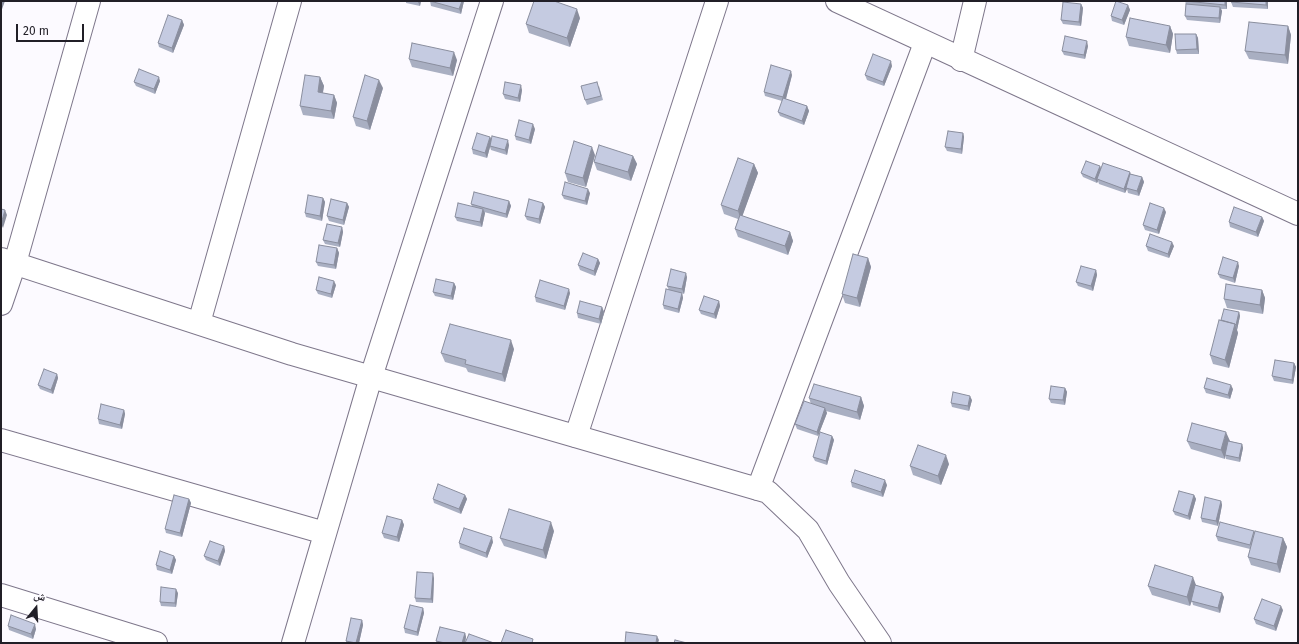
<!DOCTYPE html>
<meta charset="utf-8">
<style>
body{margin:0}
#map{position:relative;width:1299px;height:644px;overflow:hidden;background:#fcfaff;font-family:"Fira Sans","Noto Naskh Arabic",sans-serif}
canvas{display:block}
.frame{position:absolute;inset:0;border:2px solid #211f27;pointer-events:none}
.north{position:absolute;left:16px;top:588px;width:40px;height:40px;-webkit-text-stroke:3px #fcfaff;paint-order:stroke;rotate:18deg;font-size:11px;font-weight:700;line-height:16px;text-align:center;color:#211f27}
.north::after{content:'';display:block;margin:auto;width:14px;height:18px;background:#211f27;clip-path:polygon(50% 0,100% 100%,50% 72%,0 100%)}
.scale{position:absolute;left:16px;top:24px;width:68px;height:18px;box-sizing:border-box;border:2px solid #211f27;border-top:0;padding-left:5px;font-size:12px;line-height:14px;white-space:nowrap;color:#211f27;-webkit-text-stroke:3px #fcfaff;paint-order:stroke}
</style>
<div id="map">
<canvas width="1299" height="644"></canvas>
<div class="frame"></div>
<div class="north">ش</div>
<div class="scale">20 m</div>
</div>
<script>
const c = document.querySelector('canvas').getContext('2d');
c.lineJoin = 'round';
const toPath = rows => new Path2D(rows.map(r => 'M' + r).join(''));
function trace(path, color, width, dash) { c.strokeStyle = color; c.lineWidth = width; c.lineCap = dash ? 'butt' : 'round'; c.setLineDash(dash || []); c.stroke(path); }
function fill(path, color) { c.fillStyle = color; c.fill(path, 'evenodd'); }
const street = toPath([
 [961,60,975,1],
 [1,304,15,263,89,1],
 [199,323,290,1],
 [576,436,717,1],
 [1,440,325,533],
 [758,489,925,43],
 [1,595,156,643],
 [293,643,371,377,492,1]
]);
const secondary = toPath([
 [837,1,1298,214],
 [1,259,292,354,768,492,808,530,839,583,880,643]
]);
trace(street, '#7e778b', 24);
trace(secondary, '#7e778b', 24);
trace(street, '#fff', 22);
trace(secondary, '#fff', 22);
fill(toPath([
 [406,1,421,1,420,6,406,3],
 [430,1,464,1,461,14,431,6],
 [1185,1,1227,1,1227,9,1221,9,1222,11,1220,23,1187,20,1185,16,1186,4],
 [1268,1,1268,9,1233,7,1231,2],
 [1081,4,1083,8,1081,26,1063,24,1061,20],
 [1128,5,1130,10,1124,25,1112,21,1111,16],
 [580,18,570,47,529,33,526,24],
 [182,20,184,25,173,53,159,47,158,43],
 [1170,26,1173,34,1170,53,1129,46,1126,37],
 [1288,26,1291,35,1288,64,1249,59,1245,51],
 [1196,34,1198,38,1199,54,1177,54,1176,50],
 [1088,46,1085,59,1064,55,1062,51],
 [409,59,457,60,453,76,412,67],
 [892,66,884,86,867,80,865,75],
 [792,75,786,99,807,106,809,111,804,125,780,116,778,112,782,101,765,96,764,92],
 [320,77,324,86,323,93,334,95,337,103,334,119,303,115,300,106],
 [160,81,155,94,136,86,134,82],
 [599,86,603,100,587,105,585,100],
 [383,88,370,130,356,126,353,117],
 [522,90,520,102,505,99,503,94],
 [535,129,531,144,516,140,515,136],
 [963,133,964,137,962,154,947,151,945,147],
 [490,137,491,139,509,145,507,155,491,150,490,147,487,158,473,154,472,149],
 [595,155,586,187,568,182,565,173],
 [633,156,637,164,631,181,597,170,594,162],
 [754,164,758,173,742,216,790,232,793,241,788,255,738,237,735,229,738,219,724,214,721,205],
 [1100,166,1101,169,1130,172,1130,174,1142,177,1144,182,1139,196,1128,193,1127,189,1125,193,1099,184,1098,181,1097,183,1083,177,1081,173],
 [590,193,587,205,564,199,562,195],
 [323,198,325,202,322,221,306,217,305,213],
 [509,201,511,206,507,218,484,212,485,213,482,227,457,221,455,217,472,206,471,204],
 [347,203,349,207,344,225,329,221,327,216],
 [543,203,545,207,540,224,527,220,525,216],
 [1166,212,1159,234,1145,230,1143,225],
 [1262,217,1264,221,1258,237,1230,227,1229,222],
 [342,227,343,232,340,247,325,244,323,240],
 [1146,246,1174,246,1169,258,1148,251],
 [337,248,339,253,336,269,318,266,316,262],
 [868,258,871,267,860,307,845,303,842,294],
 [598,259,600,263,595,276,580,270,578,265],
 [1239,266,1235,283,1220,278,1218,274],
 [1096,270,1097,275,1093,291,1078,286,1076,282],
 [687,277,684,294,682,293,683,298,679,313,664,309,663,305,669,290,667,286],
 [454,283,456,287,453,300,435,296,433,292],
 [336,285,332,298,318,294,316,290],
 [1262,290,1265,298,1263,314,1227,308,1224,299],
 [570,293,565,310,536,302,535,297],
 [719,301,720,306,716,319,701,314,699,310],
 [602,307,604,312,601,324,578,318,577,313],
 [1239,312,1240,316,1237,330,1238,333,1229,368,1213,364,1210,355,1221,320],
 [514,349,505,382,468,372,466,368,445,362,441,353],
 [1294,363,1296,367,1293,384,1274,381,1272,376],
 [57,374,58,378,53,394,40,389,38,385],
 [1065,388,1067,392,1065,405,1051,403,1049,399],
 [1204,388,1233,389,1230,399,1206,393],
 [861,397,864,406,860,420,826,411,827,413,818,436,797,429,795,424,811,404,809,398],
 [972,400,969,411,952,407,951,403],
 [124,410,125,414,122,429,99,424,98,419],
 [832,436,834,440,827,465,815,461,813,457],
 [1187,441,1230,441,1242,444,1243,448,1240,462,1226,459,1225,456,1225,459,1191,449],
 [949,464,941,485,913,475,910,466],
 [851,482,887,485,883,497,852,487],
 [465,495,467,499,461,514,434,503,433,499],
 [1194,495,1196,499,1190,520,1175,515,1173,511],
 [189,499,191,503,182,537,166,533,165,529],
 [1221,501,1222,505,1218,526,1202,522,1201,518],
 [402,520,404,525,399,542,384,538,382,533],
 [554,531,546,559,504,546,500,538],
 [1254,531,1254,532,1283,538,1287,547,1280,573,1251,565,1248,557,1250,549,1218,541,1216,536],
 [493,542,487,558,460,548,459,543],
 [224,546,225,551,220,566,206,560,204,556],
 [174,556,176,560,172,574,157,570,156,565],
 [434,578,433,603,416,602,415,598],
 [1196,585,1224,597,1220,613,1193,605,1192,601,1190,606,1152,595,1148,586],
 [178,593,176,607,161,606,160,602],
 [423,608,424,613,418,636,405,633,404,628],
 [1283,610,1276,631,1256,624,1254,619],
 [362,620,363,625,359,643,346,643,346,641],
 [8,626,36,629,33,639,9,630],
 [465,633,466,637,465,643,437,643,436,641]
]), '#a9afc2');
fill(toPath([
 [2,1,5,1,1,12,1,3],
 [418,1,421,1,420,6,418,2],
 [462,1,464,1,461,14,459,9],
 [1225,1,1227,1,1227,9,1225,5],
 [1266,1,1268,1,1268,9,1266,5],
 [1081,4,1083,8,1081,26,1079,22],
 [1128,5,1130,10,1124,25,1122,20],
 [1220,7,1222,11,1220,23,1219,18],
 [577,9,580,18,570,47,567,38],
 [182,20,184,25,173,53,172,48],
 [1170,26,1173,34,1170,53,1166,45],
 [1288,26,1291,35,1288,64,1285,55],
 [1196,34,1198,38,1199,54,1197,49],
 [1087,41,1088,46,1085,59,1084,55],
 [454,52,457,60,453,76,450,68],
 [891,61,892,66,884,86,883,82],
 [791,71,792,75,785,102,783,97],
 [159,77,160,81,155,94,154,89],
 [320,77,324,86,321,101,318,92],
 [379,80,383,88,370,130,367,121],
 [521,85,522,90,520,102,518,98],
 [334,95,337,103,334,119,331,111],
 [807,106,809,111,804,125,802,121],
 [533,124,535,129,531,144,529,140],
 [963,133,964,137,962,154,961,149],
 [490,137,492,141,490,146,490,147,487,158,485,153],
 [508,140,509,145,507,155,505,150],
 [592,147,595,155,586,187,583,178],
 [633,156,637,164,631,181,628,172],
 [754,164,758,173,741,220,738,211],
 [1100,166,1102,171,1097,179,1098,181,1097,183,1095,179],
 [1130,172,1131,176,1126,188,1127,189,1125,193,1124,189],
 [1142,177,1144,182,1139,196,1137,191],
 [588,189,590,193,587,205,585,201],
 [323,198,325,202,322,221,320,216],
 [509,201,511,206,507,218,506,214],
 [347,203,349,207,344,225,343,220],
 [543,203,545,207,540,224,539,219],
 [1164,208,1166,212,1159,234,1157,230],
 [483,209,485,213,482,227,480,222],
 [5,210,7,215,3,228,1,224],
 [1262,217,1264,221,1258,237,1256,232],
 [342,227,343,232,340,247,338,243],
 [790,232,793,241,788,255,785,246],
 [1172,242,1174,246,1169,258,1168,254],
 [337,248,339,253,336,269,334,265],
 [868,258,871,267,860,307,857,298],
 [598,259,600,263,595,276,594,271],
 [1238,262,1239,266,1235,283,1233,278],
 [1096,270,1097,275,1093,291,1091,286],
 [686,273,687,277,684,294,682,289],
 [334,281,336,285,332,298,331,294],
 [454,283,456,287,453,300,451,296],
 [569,289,570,293,565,310,564,306],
 [1262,290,1265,298,1263,314,1260,305],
 [682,293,683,298,679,313,678,309],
 [719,301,720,306,716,319,714,314],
 [602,307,604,312,601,324,599,319],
 [1239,312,1240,316,1237,330,1236,325],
 [1235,324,1238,333,1229,368,1225,360],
 [511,340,514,349,505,382,502,374],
 [1294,363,1296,367,1293,384,1292,380],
 [57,374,58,378,53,394,51,390],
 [1231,385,1233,389,1230,399,1228,395],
 [1065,388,1067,392,1065,405,1063,400],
 [970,396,972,400,969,411,968,406],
 [861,397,864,406,860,420,857,412],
 [825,408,827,413,818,436,817,432],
 [124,410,125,414,122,429,120,425],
 [1226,432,1230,441,1225,455,1225,459,1221,450],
 [832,436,834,440,827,465,826,461],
 [1242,444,1243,448,1240,462,1239,458],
 [946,455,949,464,941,485,938,476],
 [885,480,887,485,883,497,881,492],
 [465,495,467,499,461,514,459,509],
 [1194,495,1196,499,1190,520,1188,516],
 [189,499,191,503,182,537,180,533],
 [1221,501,1222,505,1218,526,1216,521],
 [402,520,404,525,399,542,397,537],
 [551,522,554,531,546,559,543,550],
 [492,537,493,542,487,558,486,553],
 [1283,538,1287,547,1280,573,1277,564],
 [224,546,225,551,220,566,218,561],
 [174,556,176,560,172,574,170,570],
 [433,573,434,578,433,603,431,599],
 [1193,577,1196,585,1190,606,1187,597],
 [176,589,178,593,176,607,175,603],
 [1222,593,1224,597,1220,613,1218,608],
 [1281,606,1283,610,1276,631,1274,626],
 [423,608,424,613,418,636,417,632],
 [362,620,363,625,359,643,356,643],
 [35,624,36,629,33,639,31,634],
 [465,633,466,637,465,643,462,643],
 [657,636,659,640,658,643,656,643]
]), '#8a8e9e');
const building = toPath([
 [430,1,462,1,459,9,430,1],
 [534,1,554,1,577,9,567,38,526,24,534,1],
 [1116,1,1128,5,1122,20,1111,16,1116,1],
 [1185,1,1225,1,1225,5,1185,1],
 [1231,1,1266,1,1266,5,1231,2,1231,1],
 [1063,2,1081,4,1079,22,1061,20,1063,2],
 [1186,4,1220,7,1219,18,1185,16,1186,4],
 [168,15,182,20,172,48,158,43,168,15],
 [1130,18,1170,26,1166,45,1126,37,1130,18],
 [1249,22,1288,26,1285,55,1245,51,1249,22],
 [1175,34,1196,34,1197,49,1176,50,1175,34],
 [1065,36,1087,41,1084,55,1062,51,1065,36],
 [412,43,454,52,450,68,409,59,412,43],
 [873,54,891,61,883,82,865,75,873,54],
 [771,65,791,71,783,97,764,92,771,65],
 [139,69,159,77,154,89,134,82,139,69],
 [305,75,320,77,318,92,334,95,331,111,300,106,305,75],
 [365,75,379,80,367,121,353,117,365,75],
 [505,82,521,85,518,98,503,94,505,82],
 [597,82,601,96,585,100,581,86,597,82],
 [783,98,807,106,802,121,778,112,783,98],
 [519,120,533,124,529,140,515,136,519,120],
 [948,131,963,133,961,149,945,147,948,131],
 [477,133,490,137,485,153,472,149,477,133],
 [492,136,508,140,505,150,490,146,492,136],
 [574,141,592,147,583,178,565,173,574,141],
 [599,145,633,156,628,172,594,162,599,145],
 [738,158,754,164,738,211,721,205,738,158],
 [1086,161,1100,166,1095,179,1081,173,1086,161],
 [1103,163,1130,172,1124,189,1097,179,1103,163],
 [1130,174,1142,177,1137,191,1126,188,1130,174],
 [565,182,588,189,585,201,562,195,565,182],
 [474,192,509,201,506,214,471,204,474,192],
 [308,195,323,198,320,216,305,213,308,195],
 [331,199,347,203,343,220,327,216,331,199],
 [529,199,543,203,539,219,525,216,529,199],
 [458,203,483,209,480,222,455,217,458,203],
 [1150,203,1164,208,1157,230,1143,225,1150,203],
 [1234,207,1262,217,1256,232,1229,222,1234,207],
 [1,209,5,210,1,224,1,209],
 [740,215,790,232,785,246,735,229,740,215],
 [327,224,342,227,338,243,323,240,327,224],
 [1150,234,1172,242,1168,254,1146,246,1150,234],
 [319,245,337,248,334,265,316,262,319,245],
 [583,253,598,259,594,271,578,265,583,253],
 [853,254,868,258,857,298,842,294,853,254],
 [1223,257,1238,262,1233,278,1218,274,1223,257],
 [1081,266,1096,270,1091,286,1076,282,1081,266],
 [671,269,686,273,682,289,667,286,671,269],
 [319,277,334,281,331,294,316,290,319,277],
 [436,279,454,283,451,296,433,292,436,279],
 [540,280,569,289,564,306,535,297,540,280],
 [1226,284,1262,290,1260,305,1224,299,1226,284],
 [666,289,682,293,678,309,663,305,666,289],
 [704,296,719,301,714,314,699,310,704,296],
 [580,301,602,307,599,319,577,313,580,301],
 [1224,309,1239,312,1236,325,1235,324,1221,320,1224,309],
 [1219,320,1235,324,1225,360,1210,355,1219,320],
 [450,324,511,340,502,374,465,364,466,360,441,353,450,324],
 [1275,360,1294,363,1292,380,1272,376,1275,360],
 [44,369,57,374,51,390,38,385,44,369],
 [1207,378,1231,385,1228,395,1204,388,1207,378],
 [814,384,861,397,857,412,809,398,814,384],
 [1051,386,1065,388,1063,400,1049,399,1051,386],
 [953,392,970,396,968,406,951,403,953,392],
 [804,401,825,408,817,432,795,424,804,401],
 [101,404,124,410,120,425,98,419,101,404],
 [1192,423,1226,432,1221,450,1187,441,1192,423],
 [820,432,832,436,826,461,813,457,820,432],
 [1228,441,1242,444,1239,458,1225,455,1228,441],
 [918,445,946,455,938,476,910,466,918,445],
 [855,470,885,480,881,492,851,482,855,470],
 [438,484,465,495,459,509,433,499,438,484],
 [1179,491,1194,495,1188,516,1173,511,1179,491],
 [174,495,189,499,180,533,165,529,174,495],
 [1205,497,1221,501,1216,521,1201,518,1205,497],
 [509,509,551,522,543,550,500,538,509,509],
 [387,516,402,520,397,537,382,533,387,516],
 [1220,522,1254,531,1250,545,1216,536,1220,522],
 [464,528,492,537,486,553,459,543,464,528],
 [1255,531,1283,538,1277,564,1248,557,1255,531],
 [210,541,224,546,218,561,204,556,210,541],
 [160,551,174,556,170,570,156,565,160,551],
 [1155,565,1193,577,1187,597,1148,586,1155,565],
 [417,572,433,573,431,599,415,598,417,572],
 [1195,585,1222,593,1218,608,1191,601,1195,585],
 [161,587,176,589,175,603,160,602,161,587],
 [1262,599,1281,606,1274,626,1254,619,1262,599],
 [410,605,423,608,417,632,404,628,410,605],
 [11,615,35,624,31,634,8,626,11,615],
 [351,618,362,620,356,643,346,641,351,618],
 [440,627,465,633,462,643,445,643,436,641,440,627],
 [506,630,533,639,532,643,501,643,506,630],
 [626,632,657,636,656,643,625,643,626,632],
 [469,634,494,643,465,643,469,634],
 [675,640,687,643,674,643,675,640]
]);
fill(building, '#c5cbe1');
trace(building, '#8a8e9e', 1);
</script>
